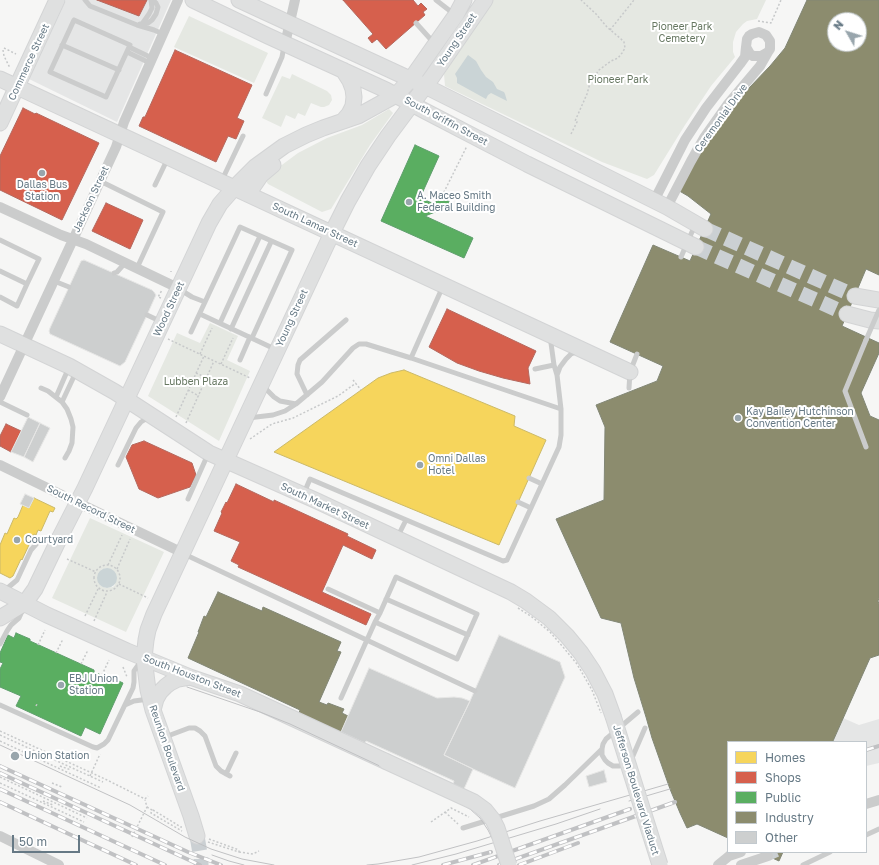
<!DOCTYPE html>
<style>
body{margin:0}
#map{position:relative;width:879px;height:865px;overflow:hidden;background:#f6f6f5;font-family:"Golos Text",sans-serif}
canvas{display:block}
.legend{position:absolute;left:727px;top:741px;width:140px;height:112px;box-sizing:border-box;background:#fff;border:1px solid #c2c9ce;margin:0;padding:5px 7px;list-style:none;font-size:12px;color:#667985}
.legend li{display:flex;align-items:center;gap:8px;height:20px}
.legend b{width:20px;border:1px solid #c2c9ce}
.north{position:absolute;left:827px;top:12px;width:40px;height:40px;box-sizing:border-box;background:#fff;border:1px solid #c2c9ce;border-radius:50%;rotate:309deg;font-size:11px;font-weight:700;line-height:16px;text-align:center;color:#667985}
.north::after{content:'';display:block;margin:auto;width:14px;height:18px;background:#98a5ac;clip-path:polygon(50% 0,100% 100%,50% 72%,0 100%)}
.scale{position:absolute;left:12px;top:835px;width:68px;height:18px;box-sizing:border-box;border:2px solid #667985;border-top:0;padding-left:5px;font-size:12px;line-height:14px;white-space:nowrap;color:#667985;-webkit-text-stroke:3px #fff;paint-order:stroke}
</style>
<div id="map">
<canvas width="879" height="865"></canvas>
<ul class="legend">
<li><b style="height:11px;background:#f6d55c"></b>Homes</li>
<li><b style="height:11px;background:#d6604d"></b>Shops</li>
<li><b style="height:11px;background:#5aae61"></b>Public</li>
<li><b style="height:11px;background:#8c8c6e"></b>Industry</li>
<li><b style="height:11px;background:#cdcfcf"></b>Other</li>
</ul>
<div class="north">N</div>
<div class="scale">50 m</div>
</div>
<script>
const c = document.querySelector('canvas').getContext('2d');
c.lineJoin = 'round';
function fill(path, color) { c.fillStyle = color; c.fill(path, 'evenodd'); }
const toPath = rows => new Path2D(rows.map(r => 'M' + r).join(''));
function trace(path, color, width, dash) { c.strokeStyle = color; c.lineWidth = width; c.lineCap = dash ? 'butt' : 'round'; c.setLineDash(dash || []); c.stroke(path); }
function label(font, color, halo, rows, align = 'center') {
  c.font = font + ' "Golos Text",sans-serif'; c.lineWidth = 4; c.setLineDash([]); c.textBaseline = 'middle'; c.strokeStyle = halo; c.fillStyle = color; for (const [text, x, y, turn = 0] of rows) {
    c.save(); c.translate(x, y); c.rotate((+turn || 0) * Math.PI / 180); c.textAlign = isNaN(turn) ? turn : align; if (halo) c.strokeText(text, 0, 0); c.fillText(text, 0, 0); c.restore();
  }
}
fill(toPath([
 [66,0,171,0,117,122,29,79],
 [843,718,859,725,879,719,879,763,866,766,866,742,833,742,833,741]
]), '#e5e6e6');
fill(toPath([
 [492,0,766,0,757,19,747,21,743,24,736,32,733,42,733,52,735,57,711,86,685,125,654,175,647,179,602,162,445,86,444,74],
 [189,16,268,53,254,83,174,47],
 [292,74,327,91,331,95,332,100,329,105,324,107,321,107,311,103,305,116,298,113,295,119,286,115,281,127,262,118,282,76,290,79],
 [389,109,393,113,370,145,331,209,322,212,268,184,266,181,267,176,298,153,327,138,362,125],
 [210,323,238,336,227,360,250,371,219,441,148,396,177,333,200,343],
 [90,518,164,552,126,632,52,598],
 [107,568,115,585,113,587,106,588,100,585,101,570]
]), '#e5e8e2');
fill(toPath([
 [468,55,476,61,481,70,486,77,493,82,497,89,504,92,505,94,507,101,491,93,488,95,486,99,457,83,457,78,455,74],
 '97 578a10 10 0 1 1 20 0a10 10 0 1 1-20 0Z'
]), '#cad4d6');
const homes = toPath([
 [404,370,515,416,514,426,546,440,499,545,274,452,378,378,391,373,404,370],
 [34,498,55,508,53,512,50,511,41,531,38,530,36,535,34,534,22,560,21,559,13,576,10,578,0,573,0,545,5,533,7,534,14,518,16,519,18,517,23,505,29,508,34,498]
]);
fill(homes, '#f6d55c');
trace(homes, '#cbb968', 1);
const shops = toPath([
 [97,0,147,0,139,16,97,0],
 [343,0,413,0,418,6,421,3,427,9,423,12,425,15,386,49,377,39,372,43,368,38,373,34,343,0],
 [175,50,252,85,237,118,244,121,236,139,228,136,216,162,139,126,143,117,145,117,175,50],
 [23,108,35,114,36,113,99,143,62,220,0,190,0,156,23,108],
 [106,203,143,220,130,249,92,231,106,203],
 [447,309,536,351,528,368,530,384,503,378,479,371,457,363,429,347,447,309],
 [6,424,21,431,11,452,0,446,0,436,6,424],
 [144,441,192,463,196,475,190,487,158,498,139,489,126,457,132,445,144,441],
 [236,484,274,502,274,500,348,534,347,536,376,550,372,559,343,545,322,592,371,614,366,625,238,567,239,565,231,561,240,542,214,531,222,513,221,512,226,502,227,503,236,484]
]);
fill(shops, '#d6604d');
trace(shops, '#b4685e', 1);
const public = toPath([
 [415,145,439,156,420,198,432,203,444,199,450,202,448,207,425,216,473,238,464,258,381,221,415,145],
 [16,633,30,639,30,641,94,670,94,672,108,678,108,676,123,683,100,734,85,727,81,736,16,706,21,696,0,687,0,669,3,663,0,662,0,653,8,635,14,638,16,633]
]);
fill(public, '#5aae61');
trace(public, '#5e9e6c', 1);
const industry = toPath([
 [807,0,879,0,879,275,866,269,842,326,879,343,879,353,861,393,870,416,879,420,879,598,878,601,879,604,879,655,870,658,833,741,833,742,728,742,728,838,697,824,687,828,680,813,670,789,652,738,646,717,634,678,621,623,601,618,556,519,604,500,605,427,596,405,657,381,663,366,610,342,653,245,690,261,711,214,688,196,676,189,715,129,750,87,770,66,785,48,807,0],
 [835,20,859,20,859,44,835,44,835,20],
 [218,592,262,611,263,607,341,642,337,651,341,652,319,702,327,705,328,703,344,709,342,713,348,716,341,732,299,713,300,710,188,658,199,632,198,632,204,616,206,617,218,592],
 [759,852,783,852,779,861,759,852]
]);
fill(industry, '#8c8c6e');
trace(industry, '#818675', 1);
const building = toPath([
 [84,260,152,290,154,292,156,295,147,315,125,362,120,366,50,334,49,331,50,328,69,287,81,261,84,260],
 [28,417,40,423,24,457,11,452,28,417],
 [40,423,50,428,33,462,24,457,40,423],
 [25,494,34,498,29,508,20,504,25,494],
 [499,635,560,662,565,677,515,788,473,769,444,755,470,701,499,635],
 [369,668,437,698,454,697,462,698,470,701,444,755,473,769,464,789,453,784,454,781,366,741,365,743,341,732,369,668],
 [604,770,607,782,589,787,586,776,604,770]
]);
fill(building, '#cdcfcf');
trace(building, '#e6e6e5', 1);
trace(toPath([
 [768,856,777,852]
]), '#cbd0d3', 10, [10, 5]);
trace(toPath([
 [705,229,855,296],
 [696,247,847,314],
 [197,836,201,859,201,865]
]), '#cbd0d3', 15, [15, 8]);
const secondary = toPath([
 [193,0,268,36,386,90,423,110,527,164,696,247],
 [239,0,425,86,667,207,705,229],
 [343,70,350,81,353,89,354,97,353,106,349,114,343,121],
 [0,79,630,372],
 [0,123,57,0],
 [248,194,261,175,273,165],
 [855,296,879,300],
 [847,314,870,320,879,321],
 [0,334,69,366,115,392,209,453,317,501,511,592,526,601,549,618,567,636,581,653,593,671,605,694,613,716],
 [0,591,47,615,127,651,190,677,240,694,385,761],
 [0,618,25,603,35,589,60,537,85,488,209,223,220,204,234,188,255,167,284,146,306,135,323,128,358,116,396,95,411,79,418,69,456,15,464,0],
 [153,710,156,699,160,692,166,686,170,683,178,679,190,677],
 [197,836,191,816,153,710,148,690,144,658,146,640,148,630,154,614,332,233,348,201,368,166,388,136,432,77,485,0]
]);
trace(secondary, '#d3d4d5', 17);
trace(toPath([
 [758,21,771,23,781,0],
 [610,30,634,0],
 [4,48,16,54],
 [3,50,4,56,10,68],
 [571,134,577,122,575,121,587,94,590,83,599,70,611,61,618,58,622,53,625,48,624,42,621,39,607,27,596,14,581,0],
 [442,196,467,146],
 [171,271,171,272],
 [161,298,158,297,162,290],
 [168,339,250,378],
 [200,354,212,328],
 [221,364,233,338],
 [196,373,207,378],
 [353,380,361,390],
 [188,390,199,396],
 [176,417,204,356],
 [186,423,214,361],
 [250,439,272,424,293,418,338,396,356,383],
 [67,559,96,572],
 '94 578a13 13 0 1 1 26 0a13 13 0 1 1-26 0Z',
 [108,565,122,535],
 [117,569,130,539],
 [119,584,148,598],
 [85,616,98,589],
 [94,621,107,592],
 [38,645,45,630],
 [56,653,63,639],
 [81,664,88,650],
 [123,667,127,677],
 [102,675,109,660],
 [36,706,37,704],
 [0,731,105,779,145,799],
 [0,735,103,782],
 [0,741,101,788],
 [60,766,71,770],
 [90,776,100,754],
 [0,777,87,818],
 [0,783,84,822],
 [52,783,62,787],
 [145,799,148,796],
 [43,801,53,805],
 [147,807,152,810,151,813,182,831],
 [153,810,181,827,182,827],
 [445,812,458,824],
 [431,822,451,808,469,817],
 [132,837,147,807,145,800],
 [209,839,239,850],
 [208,842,239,852,239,850],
 [239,852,253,854,259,851]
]), '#c7c9ca', 1.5, [2, 2]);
trace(toPath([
 [85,0,90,6,137,25,154,30,163,34],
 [436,0,454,14],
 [74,20,130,45,106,97,50,72,74,20],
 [416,23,434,43],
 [140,24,148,23,152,20,156,14,158,7,156,3,153,0],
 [142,24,149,14,152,8,151,0],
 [62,45,119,70],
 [129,47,152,58],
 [127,52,150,63],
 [266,94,282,57,284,46],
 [222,180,243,136],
 [100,181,163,212,137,268],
 [155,185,168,158],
 [0,240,39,259,27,284,0,271],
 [681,257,695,225],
 [114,273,117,272,125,263],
 [54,281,69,287],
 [179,289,192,297,205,302],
 [0,297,17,306,27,284],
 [200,314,277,350],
 [147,315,162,322],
 [220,323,260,236],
 [231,329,271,242],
 [191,332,240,227,292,250,252,338],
 [411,358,443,286],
 [240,360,250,337],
 [535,369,554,365],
 [557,375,560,367,566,359,571,354,578,351],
 [262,385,274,397,280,401,296,404],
 [41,388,48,391,62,402,67,409,71,419,73,427,72,443,69,451,65,458],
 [629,388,630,372,637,354],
 [307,395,297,374,298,365,300,360,346,320],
 [56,397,69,367],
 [0,402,27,415],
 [62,402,76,372],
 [248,418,273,415,285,411,296,404,322,382,353,348,359,344,366,344,411,358,561,409],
 [866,447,845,391,866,340],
 [118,465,136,428,141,422,149,417],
 [529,478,542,484],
 [304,493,310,479,503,561,507,560,559,447,561,435,561,409,557,375,554,365,550,336],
 [188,499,208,454],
 [518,502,531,508],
 [397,538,406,520],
 [184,554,475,691],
 [328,589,380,613],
 [4,591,17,580,31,550,38,542,48,539,57,538],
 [386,599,468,635],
 [0,644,7,631,11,625,19,618,23,609],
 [341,698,375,622,380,613,396,577,477,614,457,659,375,622],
 [0,705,93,747,97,748,104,744,108,740,133,688,134,682,134,671,141,661],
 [125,705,134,701,149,699],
 [638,712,606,739,603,744,602,749,602,755,605,760,608,763,613,766,619,766,624,765,629,762,632,758,645,728],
 [165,737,189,728,195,728,200,731,205,736,216,766,221,771,230,776],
 [226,774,236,753],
 [463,828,534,806,549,799,565,785,602,749],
 [866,835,879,829],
 [803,865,830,852]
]), '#cbcccc', 5);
trace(toPath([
 [285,44,295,0],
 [654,201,685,140,706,108,740,64,745,57,746,47],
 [0,207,61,235,86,244,178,288],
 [667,207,691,161,704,138,728,104,760,66,768,52,770,49,770,41,766,35,759,32,752,34,749,36,747,39,746,47,750,54,753,56,761,56,768,52],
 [0,397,116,147,124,122,178,0],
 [0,465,66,497,183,553],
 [866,804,879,800],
 [0,836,59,865],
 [718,865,729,856,741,852],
 [741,865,768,856]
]), '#cbcccc', 10);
trace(secondary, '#dfe0e0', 15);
trace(toPath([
 [187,687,260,712,290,724,461,804,470,809,480,818,488,830,494,842,501,865],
 [0,745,130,805,185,837,211,849,242,859,274,865],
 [629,801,670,789],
 [212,855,229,861,244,865],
 [367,865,378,864,419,857,477,841,540,821,668,784],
 [412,865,456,854,556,824,600,809]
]), '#c0c1c3', 1);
const rail = toPath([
 [866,750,879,746],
 [0,766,188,852,221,865],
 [0,773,200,865],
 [0,789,165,865],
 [0,802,136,865],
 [443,865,491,852],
 [473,865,630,809],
 [499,865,675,802],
 [519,865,578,843]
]);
trace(rail, '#c0c1c3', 4);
trace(rail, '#fff', 2.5, [8]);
const secondaryBridge = toPath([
 [613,716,660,865],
 [385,761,461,796,474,802,485,810,493,820,497,828,509,865]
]);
trace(secondaryBridge, '#d3d4d5', 17, []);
trace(toPath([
 [518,608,532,617,550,632,563,647,577,664,592,690,601,713]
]), '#c7c9ca', 1.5, [2, 2]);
trace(toPath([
 [866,340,879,310]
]), '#cbcccc', 5);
trace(secondaryBridge, '#dfe0e0', 15);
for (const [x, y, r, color] of [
 [42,173,4,"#98a5ac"],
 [409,202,4,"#98a5ac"],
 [738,418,4,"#98a5ac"],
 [420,465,4,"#98a5ac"],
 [17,540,4,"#98a5ac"],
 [61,685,4,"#98a5ac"],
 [15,756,5,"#98a5ac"]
]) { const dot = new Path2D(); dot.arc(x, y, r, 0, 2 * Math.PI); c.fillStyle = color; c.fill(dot); trace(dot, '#fff', 1.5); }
label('10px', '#667761', '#fff', [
 ["Pioneer Park",682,27],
 ["Cemetery",682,39],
 ["Pioneer Park",618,80],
 ["Lubben Plaza",196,382]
]);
label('10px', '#667985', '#fff', [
 ["Young Street",457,40,-56],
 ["Commerce Street",29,62,-65],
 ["Ceremonial Drive",721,118,-54],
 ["South Griffin Street",446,121,28],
 ["Jackson Street",91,199,-65],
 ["South Lamar Street",315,225,25],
 ["Wood Street",169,309,-65],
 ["Young Street",292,318,-65],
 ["South Market Street",325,506,25],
 ["South Record Street",91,509,26],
 ["South Houston Street",192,676,21],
 ["Reunion Boulevard",167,748,71],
 ["Jefferson Boulevard Viaduct",636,790,73]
]);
label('10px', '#667985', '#fff', [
 ["Dallas Bus",42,185,"center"],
 ["Station",42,197,"center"],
 ["A. Maceo Smith",417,196],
 ["Federal Building",417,208],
 ["Kay Bailey Hutchinson",746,412],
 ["Convention Center",746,424],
 ["Omni Dallas",428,459],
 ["Hotel",428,471],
 ["Courtyard",25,540],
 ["EBJ Union",69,679],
 ["Station",69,691],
 ["Union Station",24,756]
], 'left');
</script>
